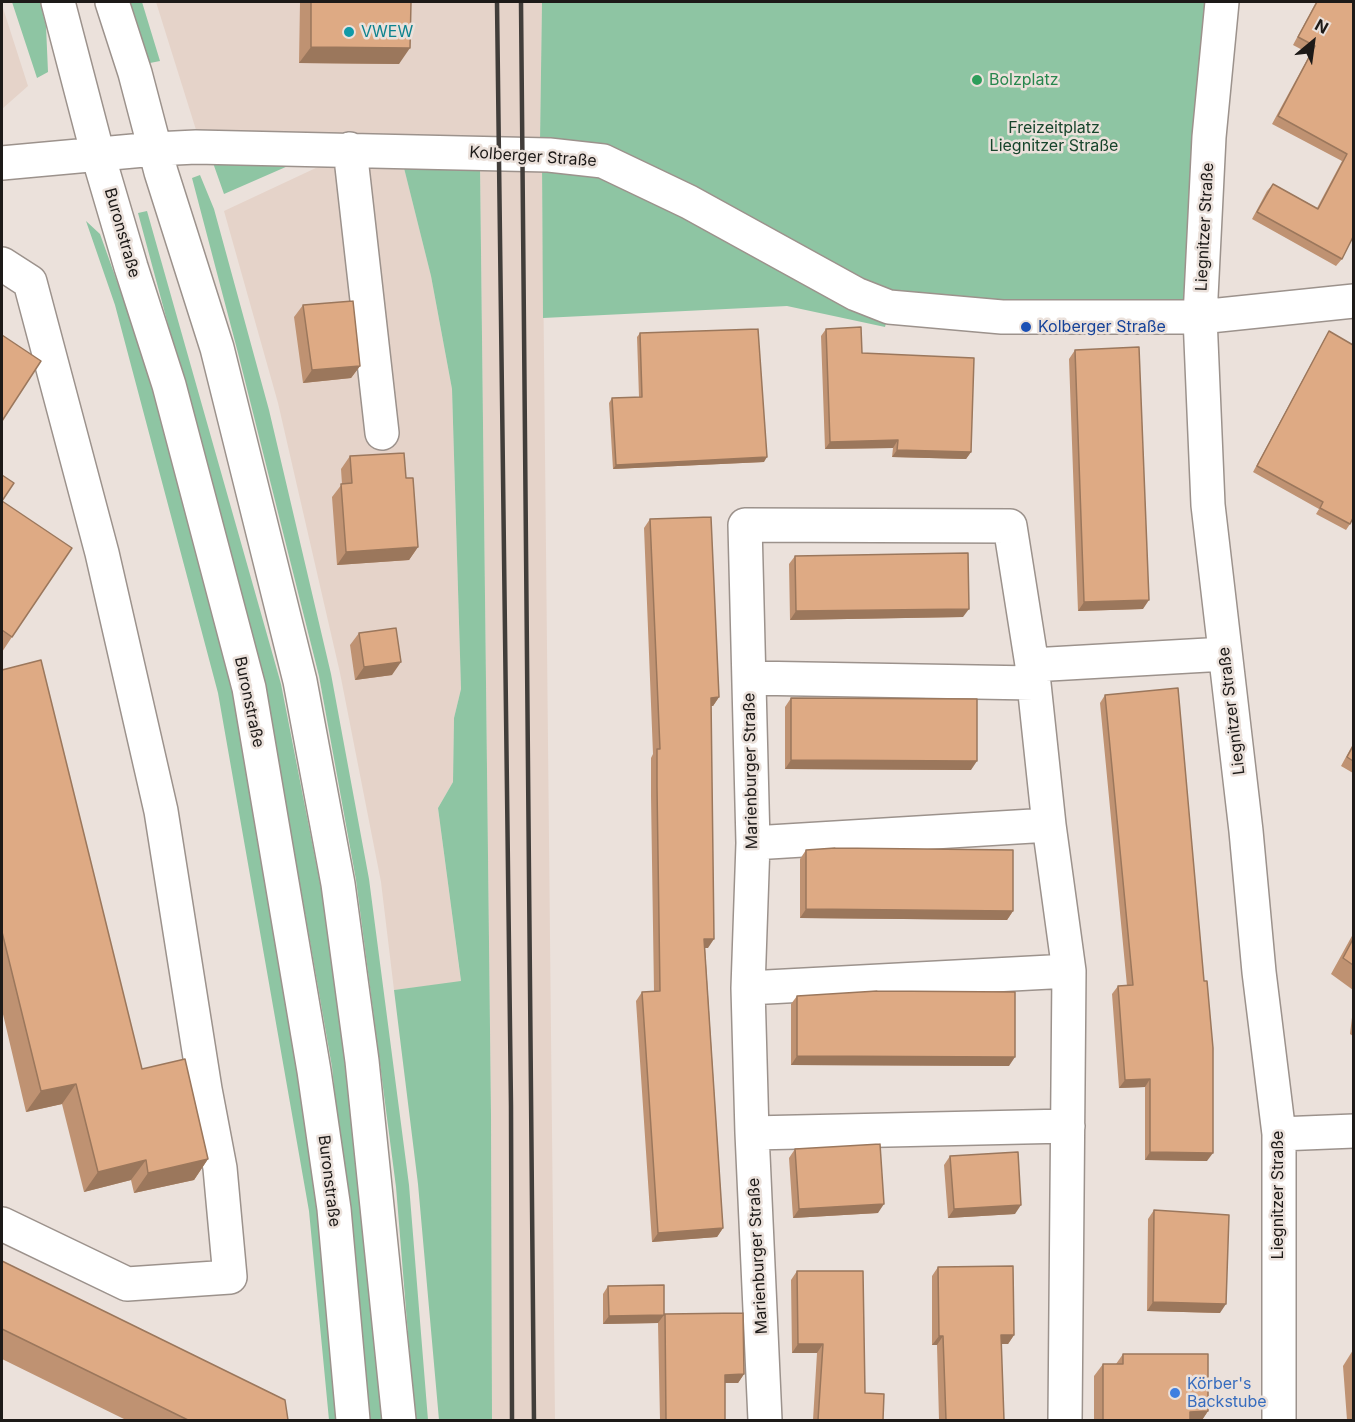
<!DOCTYPE html>
<meta charset="utf-8">
<style>
body{margin:0}
#map{position:relative;width:1355px;height:1422px;overflow:hidden;background:#ebe1db;font-family:Inter,sans-serif}
canvas{display:block}
.frame{position:absolute;inset:0;border:3px solid #1d1a18;pointer-events:none}
.north{position:absolute;left:1283px;top:12px;width:60px;height:60px;-webkit-text-stroke:4px #ebe1db;paint-order:stroke;rotate:29deg;font-size:16px;font-weight:700;line-height:24px;text-align:center;color:#1d1a18}
.north::after{content:'';display:block;margin:auto;width:21px;height:27px;background:#1d1a18;clip-path:polygon(50% 0,100% 100%,50% 72%,0 100%)}
</style>
<div id="map">
<canvas width="1355" height="1422"></canvas>
<div class="frame"></div>
<div class="north">N</div>
</div>
<script>
const c = document.querySelector('canvas').getContext('2d');
c.lineJoin = 'round';
function fill(path, color) { c.fillStyle = color; c.fill(path, 'evenodd'); }
const toPath = rows => new Path2D(rows.map(r => 'M' + r).join(''));
function trace(path, color, width, dash) { c.strokeStyle = color; c.lineWidth = width; c.lineCap = dash ? 'butt' : 'round'; c.setLineDash(dash || []); c.stroke(path); }
function label(font, color, halo, rows, align = 'center') {
  c.font = font + ' Inter,sans-serif'; c.lineWidth = 5; c.setLineDash([]); c.textBaseline = 'middle'; c.strokeStyle = halo; c.fillStyle = color; for (const [text, x, y, turn = 0] of rows) {
    c.save(); c.translate(x, y); c.rotate((+turn || 0) * Math.PI / 180); c.textAlign = isNaN(turn) ? turn : align; if (halo) c.strokeText(text, 0, 0); c.fillText(text, 0, 0); c.restore();
  }
}
fill(toPath([
 [156,2,542,2,540,141,542,163,555,1420,492,1420,491,1114,480,164,197,133],
 [2,5,28,86,2,109],
 [335,159,402,160,431,276,452,389,461,689,454,718,453,782,438,808,461,982,394,990,381,882,340,673,278,403,224,211]
]), '#e5d3c9');
fill(toPath([
 [12,2,40,2,46,26,48,72,37,78],
 [130,2,142,2,160,61,150,63],
 [542,2,1207,2,1183,305,1004,305,892,293,540,141],
 [304,159,224,194,212,160],
 [402,160,480,164,491,1114,492,1420,439,1420,418,1184,394,990,461,981,438,808,453,782,454,718,461,689,452,389,431,276],
 [542,163,598,172,887,319,885,327,787,306,543,318],
 [200,175,214,209,269,410,331,674,369,879,409,1185,428,1420,415,1420,396,1187,356,880,319,676,238,353,192,178],
 [147,211,281,684,321,888,348,1066,385,1420,368,1420,332,1067,265,685,138,213],
 [86,221,100,234,155,387,233,686,321,1209,339,1420,329,1420,309,1211,218,693,115,305]
]), '#8ec5a3');
const minor = toPath([
 [58,2,98,155,131,267,169,385,249,688,314,1071,334,1209,353,1420],
 [112,2,135,73,161,172,217,348,300,681,338,884,362,1061,399,1420],
 [1222,2,1209,137,1200,317,1208,505,1246,831,1259,972,1279,1134,1279,1420],
 [350,149,382,433],
 [2,163,155,149,196,147,549,155,603,161,689,202,856,294,889,307,1002,317,1200,317,1354,301],
 [2,264,30,282,102,553,161,811,205,1089,220,1168,230,1277,127,1284,2,1224],
 [1032,665,1225,654],
 [749,678,1033,683],
 [753,843,1049,825],
 [748,988,1069,971],
 [752,1133,1068,1126],
 [1279,1134,1354,1131],
 [765,1420,752,1133,748,988,753,843,745,525,1010,526,1032,665,1049,825,1069,971,1065,1420]
]);
trace(minor, '#9c928c', 36);
trace(minor, '#fff', 33);
trace(toPath([
 [497,2,511,1106,512,1420],
 [521,2,534,1420]
]), '#413d3a', 4.5);
fill(toPath([
 [300,2,411,2,399,64,299,63],
 [1316,2,1353,2,1342,259,1336,266,1252,219,1267,191,1273,184,1317,208,1342,161,1272,124,1310,54,1293,45],
 [303,305,360,366,351,378,303,383,294,317],
 [826,329,862,353,971,452,966,459,892,457,893,448,825,449,821,336],
 [1329,331,1350,524,1346,530,1316,514,1319,509,1253,472,1325,338],
 [640,333,764,462,613,469,609,403,612,398,639,397,637,337],
 [1075,350,1143,609,1078,611,1069,359],
 [350,456,406,478,418,547,409,560,337,565,332,497,342,484,341,469],
 [2,475,2,501,12,637,2,652],
 [650,519,719,697,713,706,711,706,708,948,705,948,723,1228,717,1237,652,1242,636,1001,642,992,654,992,651,796,651,758,653,754,644,528],
 [795,556,963,617,790,620,789,564],
 [359,633,392,675,355,680,350,645],
 [2,670,142,1069,208,1159,194,1180,134,1193,131,1180,84,1192,62,1104,26,1112,2,1010],
 [1105,695,1207,1161,1145,1160,1145,1087,1119,1088,1112,994,1118,986,1127,986,1100,703],
 [791,698,971,770,785,769,785,707],
 [1353,744,1353,773,1341,766],
 [806,850,1013,911,1007,920,800,918,800,859],
 [1353,934,1353,990,1331,974],
 [797,996,1009,1066,791,1065,791,1004],
 [1353,1009,1353,1036,1350,1034],
 [795,1149,878,1213,793,1218,789,1158],
 [950,1156,1015,1214,948,1218,944,1165],
 [1154,1210,1220,1313,1147,1311,1148,1219],
 [2,1261,288,1420,126,1420,2,1359],
 [938,1267,1014,1335,1008,1344,1001,1344,1004,1420,939,1420,937,1345,932,1345,932,1276],
 [797,1271,865,1393,883,1420,813,1420,817,1353,792,1353,791,1280],
 [608,1286,664,1315,744,1374,738,1383,725,1383,725,1420,660,1420,658,1323,603,1324,603,1294],
 [1353,1350,1353,1420,1347,1420,1343,1366],
 [1123,1354,1208,1411,1202,1420,1094,1420,1094,1376,1103,1364,1116,1364]
]), '#bf9272');
fill(toPath([
 [311,47,410,48,399,64,299,63],
 [360,366,351,378,303,383,312,370],
 [898,440,893,448,825,449,830,442],
 [897,450,971,452,966,459,892,457],
 [767,457,764,462,613,469,616,465],
 [418,547,409,560,337,565,346,552],
 [1149,600,1143,609,1078,611,1084,602],
 [969,609,963,617,790,620,796,611],
 [401,662,392,675,355,680,364,667],
 [719,697,713,706,705,706,711,698],
 [791,760,977,761,971,770,785,769],
 [806,909,1013,911,1007,920,800,918],
 [704,939,714,939,708,948,698,948],
 [797,1056,1015,1057,1009,1066,791,1065],
 [1150,1079,1145,1087,1119,1088,1125,1080],
 [76,1084,62,1104,26,1112,41,1091],
 [1150,1152,1213,1153,1207,1161,1145,1160],
 [208,1159,194,1180,134,1193,148,1173],
 [146,1160,131,1180,84,1192,98,1172],
 [884,1204,878,1213,793,1218,799,1209],
 [1021,1205,1015,1214,948,1218,954,1209],
 [723,1228,717,1237,652,1242,658,1233],
 [1153,1302,1226,1304,1220,1313,1147,1311],
 [664,1315,658,1323,603,1324,609,1316],
 [1001,1335,1014,1335,1008,1344,995,1344],
 [939,1336,943,1336,937,1345,932,1345],
 [798,1344,823,1344,817,1353,792,1353],
 [744,1374,738,1383,719,1383,725,1375],
 [1208,1411,1202,1420,1183,1420,1190,1412]
]), '#9b775c');
const building = toPath([
 [311,2,411,2,410,48,311,47,311,2],
 [1317,2,1353,2,1353,237,1342,259,1257,212,1273,184,1318,209,1347,154,1278,116,1315,46,1298,37,1317,2],
 [353,301,360,366,312,370,303,305,353,301],
 [861,327,862,353,974,358,971,452,897,450,898,440,830,442,826,329,861,327],
 [758,329,767,457,616,465,612,398,642,397,640,333,758,329],
 [1329,331,1353,345,1353,518,1350,524,1320,508,1323,502,1257,466,1329,331],
 [2,335,41,361,2,421,2,335],
 [1139,347,1149,600,1084,602,1075,350,1139,347],
 [404,453,406,478,413,478,418,547,346,552,341,484,352,483,350,456,404,453],
 [2,475,14,483,2,501,72,548,12,637,2,630,2,475],
 [711,517,719,697,711,698,714,939,704,939,723,1228,658,1233,642,992,660,991,657,787,657,749,660,749,650,519,711,517],
 [968,553,969,609,796,611,795,556,968,553],
 [396,628,401,662,364,667,359,633,396,628],
 [41,660,142,1069,185,1059,208,1159,148,1173,146,1160,98,1172,76,1084,41,1091,2,932,2,670,41,660],
 [1178,688,1204,981,1207,981,1213,1048,1213,1153,1150,1152,1150,1079,1125,1080,1118,986,1133,985,1105,695,1178,688],
 [791,698,977,699,977,761,791,760,791,698],
 [1353,746,1353,761,1347,757,1353,746],
 [835,848,1013,850,1013,911,806,909,806,850,835,848],
 [1353,939,1353,965,1343,958,1353,939],
 [877,991,1015,992,1015,1057,797,1056,797,996,877,991],
 [880,1144,884,1204,799,1209,795,1149,880,1144],
 [1018,1152,1021,1205,954,1209,950,1156,1018,1152],
 [1154,1210,1229,1215,1226,1304,1153,1302,1154,1210],
 [2,1261,285,1400,288,1420,188,1420,2,1329,2,1261],
 [1013,1266,1014,1335,1001,1335,1004,1420,946,1420,943,1336,939,1336,938,1267,1013,1266],
 [797,1271,863,1271,865,1393,884,1394,883,1420,818,1420,823,1344,798,1344,797,1271],
 [664,1285,664,1315,609,1316,608,1286,664,1285],
 [743,1313,744,1374,725,1375,725,1420,666,1420,665,1314,743,1313],
 [1123,1354,1208,1354,1208,1411,1190,1412,1190,1420,1103,1420,1103,1364,1123,1364,1123,1354]
]);
fill(building, '#deaa84');
trace(building, '#9b775c', 1.5);
for (const [x, y, r, color] of [
 [349,32,6,"#0f9aa8"],
 [977,80,6,"#2e9e5b"],
 [1026,327,6,"#1a4fb4"],
 [1175,1393,6,"#3f7fe0"]
]) { const dot = new Path2D(); dot.arc(x, y, r, 0, 2 * Math.PI); c.fillStyle = color; c.fill(dot); trace(dot, '#ebe1db', 2); }
label('16px', '#0d838f', '#ebe1db', [
 ["VWEW",361,32]
], 'left');
label('16px', '#27864d', '#ebe1db', [
 ["Bolzplatz",989,80]
], 'left');
label('16px', '#17452c', '#ebe1db', [
 ["Freizeitplatz",1054,128],
 ["Liegnitzer Straße",1054,146]
]);
label('16px', '#1d1a18', '#ebe1db', [
 ["Kolberger Straße",533,157,4],
 ["Liegnitzer Straße",1205,227,-87],
 ["Buronstraße",122,233,74],
 ["Buronstraße",249,702,78],
 ["Liegnitzer Straße",1232,711,-97],
 ["Marienburger Straße",751,771,-91],
 ["Buronstraße",329,1181,83],
 ["Liegnitzer Straße",1278,1195,-90],
 ["Marienburger Straße",758,1256,-93]
]);
label('16px', '#164399', '#ebe1db', [
 ["Kolberger Straße",1038,327]
], 'left');
label('16px', '#366cbe', '#ebe1db', [
 ["Körber's",1187,1384],
 ["Backstube",1187,1402]
], 'left');
</script>
